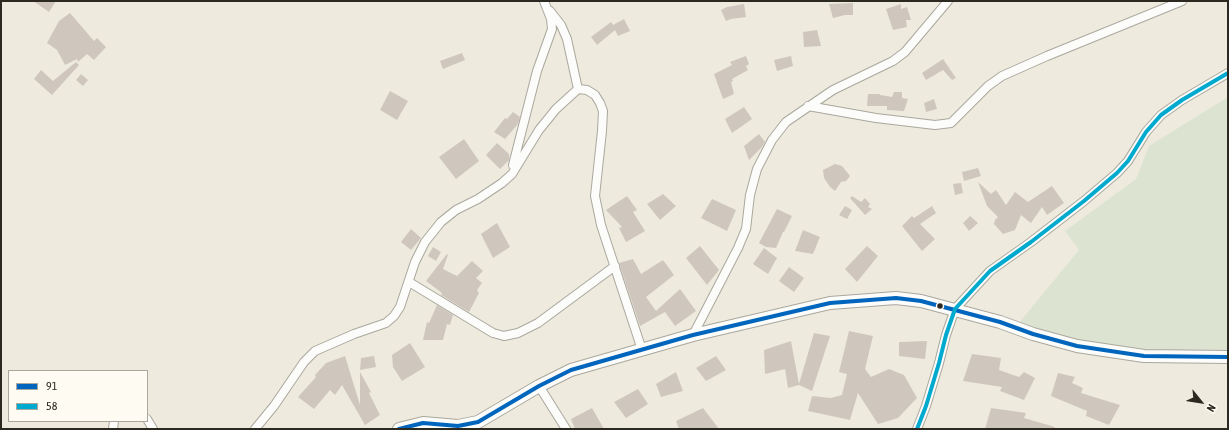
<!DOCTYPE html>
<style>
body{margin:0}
#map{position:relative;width:1229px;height:430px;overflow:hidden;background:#eeeade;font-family:"Asap Condensed",sans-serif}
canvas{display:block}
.frame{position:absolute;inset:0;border:2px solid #2c2921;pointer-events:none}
.legend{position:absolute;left:8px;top:370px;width:140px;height:52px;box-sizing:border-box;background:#fefbf2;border:1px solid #aaa79e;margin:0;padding:5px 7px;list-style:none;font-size:12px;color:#2c2921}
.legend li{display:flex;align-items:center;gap:8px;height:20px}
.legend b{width:20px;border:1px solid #aaa79e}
.north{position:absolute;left:1181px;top:382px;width:40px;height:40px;-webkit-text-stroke:3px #fefbf2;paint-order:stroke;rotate:120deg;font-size:11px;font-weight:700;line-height:16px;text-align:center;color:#2c2921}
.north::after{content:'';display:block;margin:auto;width:14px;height:18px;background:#2c2921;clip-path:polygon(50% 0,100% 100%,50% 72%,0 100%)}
</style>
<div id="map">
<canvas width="1229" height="430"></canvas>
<div class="frame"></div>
<ul class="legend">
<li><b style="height:5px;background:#0065bd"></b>91</li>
<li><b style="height:5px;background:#00a9ce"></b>58</li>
</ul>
<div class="north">N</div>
</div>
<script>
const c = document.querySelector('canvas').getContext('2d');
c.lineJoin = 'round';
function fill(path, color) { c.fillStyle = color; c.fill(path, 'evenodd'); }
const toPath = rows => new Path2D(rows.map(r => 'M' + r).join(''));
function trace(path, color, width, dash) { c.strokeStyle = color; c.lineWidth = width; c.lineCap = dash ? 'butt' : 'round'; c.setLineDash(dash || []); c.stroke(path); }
fill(toPath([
 [1228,97,1228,351,1118,350,1018,324,1079,250,1065,231,1136,179,1149,146]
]), '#dce4d1');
fill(toPath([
 [33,1,56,1,49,12],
 [853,3,853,15,845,15,833,18,829,4],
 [744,4,746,17,731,19,726,21,721,10,727,7],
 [901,4,901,9,907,7,911,20,906,20,907,27,893,30,886,9],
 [70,13,94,41,97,38,106,47,94,60,87,54,78,62,77,59,65,65,57,50,47,43,59,21],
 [624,19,630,31,618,36,615,30,597,45,591,37,611,22,613,25],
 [817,30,821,46,804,47,803,32],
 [462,53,465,60,443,69,440,61],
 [746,56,749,64,746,66,748,70,732,79,733,81,731,82,734,94,723,99,714,74,732,65,730,62],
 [791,56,793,66,777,71,774,60],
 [943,59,956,78,952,80,943,70,926,80,922,73],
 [76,62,79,65,52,95,34,79,41,70,53,81],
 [81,74,88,80,83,86,76,80],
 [390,91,408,101,397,120,380,110],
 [894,92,902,92,902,98,908,99,904,111,887,110,887,106,867,106,868,94,880,94,880,95,892,97],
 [934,99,937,109,926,112,924,103],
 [744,107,752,119,732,133,725,119],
 [513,112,520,117,518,124,505,139,494,132,505,118,507,119],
 [759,134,765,142,762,147,749,160,744,146],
 [464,139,479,161,456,179,439,157],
 [497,143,509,154,509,160,500,169,486,155],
 [835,164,842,166,850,176,846,181,841,182,835,191,830,187,824,178,823,170],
 [978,168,981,176,964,181,962,172],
 [978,182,991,194,996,190,1006,205,1015,192,1028,202,1052,186,1064,203,1047,215,1042,207,1031,223,1021,215,1015,230,1003,234,994,224,995,220,998,217,987,206],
 [961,183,963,193,955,195,953,184],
 [663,194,676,206,660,220,647,204],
 [627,196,637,210,633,212,645,231,626,242,619,228,622,227,606,210],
 [852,196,861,202,865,198,870,204,868,207,872,209,865,215,850,198],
 [712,199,736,210,727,231,701,218],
 [845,206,852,210,847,219,839,215],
 [932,206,936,213,920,224,935,239,922,251,902,226,912,216,914,218],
 [777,209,792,216,784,232,783,232,776,248,766,247,759,243],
 [970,216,978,223,969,231,963,223],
 [497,223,510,247,493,258,481,234],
 [411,229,421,238,411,250,401,242],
 [803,230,820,237,813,254,795,251],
 [700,246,719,270,707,285,686,258],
 [867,246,878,256,857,282,845,269],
 [433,247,441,252,436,261,428,256],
 [764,248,777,258,768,274,753,264],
 [447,254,448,255,443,269,457,276,472,261,483,271,476,278,482,283,477,290,479,293,469,312,441,295,442,293,426,281],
 [633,259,641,274,663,260,674,275,646,297,656,311,680,289,696,311,675,326,665,312,640,326,619,263],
 [789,267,804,278,794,292,779,281],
 [437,305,453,315,450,325,447,324,443,340,423,340,427,322,429,323],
 [849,331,873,336,865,369,871,377,889,369,904,375,917,398,898,418,878,424,858,393,850,420,808,411,812,396,831,398,842,395,847,374,839,372],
 [814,333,830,336,812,391,799,385,788,388,785,369,765,374,764,350,791,341,799,384],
 [927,341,925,359,899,356,899,342],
 [410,343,425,367,402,381,393,367,392,355],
 [972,354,1001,358,999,370,1019,377,1024,372,1035,378,1024,400,1000,391,1002,387,963,381],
 [345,356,360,405,360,372,371,392,369,393,380,415,365,425,342,385,335,395,330,390,314,409,298,397,316,377,315,375,326,363],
 [374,356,376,367,360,370,361,358],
 [716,356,726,370,706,381,696,368],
 [676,372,683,391,661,397,656,384],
 [1058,373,1075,377,1072,383,1083,388,1081,393,1120,405,1109,425,1086,416,1087,411,1051,396],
 [638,389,648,404,626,418,614,402],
 [592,408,604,429,575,429,571,419],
 [703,408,719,429,679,429,676,421],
 [991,408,1026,413,1024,418,1055,427,1054,429,985,429]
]), '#cfc7be');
const minor = toPath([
 [550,11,561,25,567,39,578,89],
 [808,106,876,118,935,125,951,123,988,86,1002,76,1047,56,1182,1],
 [513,165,537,71,552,29,551,19,544,1],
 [409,282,493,333,504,336,518,333,538,323,615,266],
 [693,335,738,248,746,229,750,195,757,169,772,140,786,122,833,90,893,61,905,52,948,1],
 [539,386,566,429],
 [147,419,153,429],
 [113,429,114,421],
 [255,429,274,406,304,362,315,351,354,334,386,323,394,316,400,307,415,262,425,242,441,222,456,210,478,199,502,183,512,174,539,130,556,109,578,89,587,90,595,95,600,103,603,111,602,131,595,196,601,225,642,350],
 [917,429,926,406,939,363,946,335,955,309,990,271,1031,242,1084,201,1117,173,1128,161,1146,132,1161,115,1182,100,1228,73]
]);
const secondary = toPath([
 [399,429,423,423,458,426,478,422,539,386,571,370,693,335,830,303,896,298,921,301,1000,322,1033,334,1077,346,1144,356,1228,357]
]);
trace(minor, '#aaa79e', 10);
trace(secondary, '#aaa79e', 14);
trace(minor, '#fcfcfa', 8);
trace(secondary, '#fcfcfa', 12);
trace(toPath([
 [399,429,423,423,458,426,478,422,539,386,571,370,693,335,830,303,896,298,921,301,1000,322,1033,334,1077,346,1144,356,1228,357]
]), '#0065bd', 4);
trace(toPath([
 [917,429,926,406,939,363,946,335,955,309,990,271,1031,242,1084,201,1117,173,1128,161,1146,132,1161,115,1182,100,1228,73]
]), '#00a9ce', 4);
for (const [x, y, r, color] of [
 [940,306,3.5,"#2c2921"]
]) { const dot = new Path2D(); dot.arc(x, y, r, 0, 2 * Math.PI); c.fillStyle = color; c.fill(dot); trace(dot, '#fefbf2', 1.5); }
</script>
